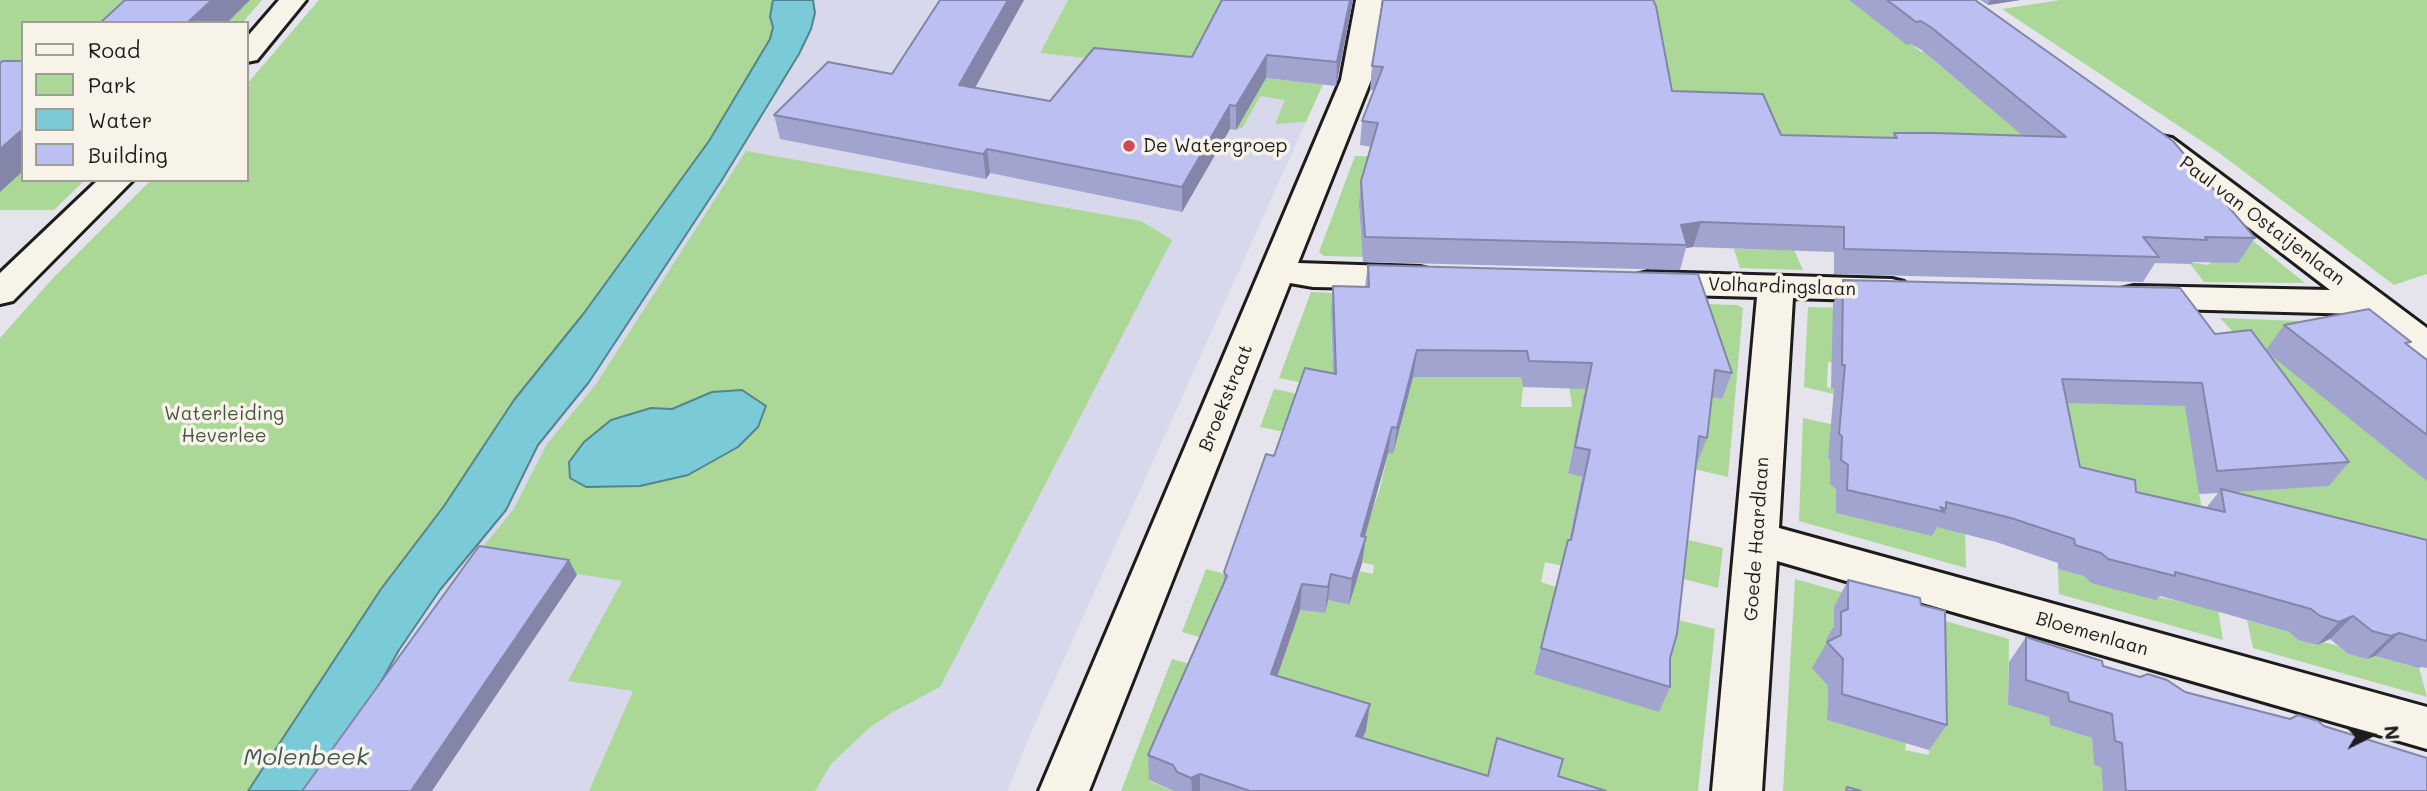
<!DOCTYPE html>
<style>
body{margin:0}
#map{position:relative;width:2427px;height:791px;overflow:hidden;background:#e5e3eb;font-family:Mali,sans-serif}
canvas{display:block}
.legend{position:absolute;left:21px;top:21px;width:228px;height:161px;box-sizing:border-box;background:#f7f3e8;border:2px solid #9f9d96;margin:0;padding:9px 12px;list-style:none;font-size:21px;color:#1c1c1c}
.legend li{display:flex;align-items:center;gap:14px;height:35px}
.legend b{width:35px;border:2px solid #9f9d96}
.north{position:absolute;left:2336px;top:700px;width:70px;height:70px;-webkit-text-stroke:5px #f7f3e8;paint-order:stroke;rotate:84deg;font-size:19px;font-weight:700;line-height:28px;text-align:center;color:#1c1c1c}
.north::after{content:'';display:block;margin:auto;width:24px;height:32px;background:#1c1c1c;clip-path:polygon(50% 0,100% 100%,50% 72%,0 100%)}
</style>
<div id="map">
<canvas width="2427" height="791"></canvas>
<ul class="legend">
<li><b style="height:9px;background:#f7f3e8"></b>Road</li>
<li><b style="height:19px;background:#abd897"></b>Park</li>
<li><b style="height:19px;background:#7acad7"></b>Water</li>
<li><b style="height:19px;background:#bbbff1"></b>Building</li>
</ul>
<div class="north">N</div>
</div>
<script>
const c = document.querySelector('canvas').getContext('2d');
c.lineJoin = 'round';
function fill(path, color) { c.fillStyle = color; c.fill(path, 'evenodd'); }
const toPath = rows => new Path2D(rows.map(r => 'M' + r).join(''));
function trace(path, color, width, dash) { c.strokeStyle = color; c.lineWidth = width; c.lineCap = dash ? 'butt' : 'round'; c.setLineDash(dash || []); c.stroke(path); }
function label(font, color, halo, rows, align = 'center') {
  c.font = font + ' Mali,sans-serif'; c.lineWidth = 7; c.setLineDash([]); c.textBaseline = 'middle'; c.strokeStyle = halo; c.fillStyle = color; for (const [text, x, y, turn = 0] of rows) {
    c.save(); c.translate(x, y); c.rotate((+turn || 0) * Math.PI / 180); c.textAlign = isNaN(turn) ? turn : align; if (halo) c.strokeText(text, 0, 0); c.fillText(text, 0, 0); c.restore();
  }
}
fill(toPath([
 [813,0,1068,0,1041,53,1323,84,1032,730,1007,791,319,791,399,650,440,590,506,510,538,445,589,382,722,180,811,30,815,13]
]), '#d8d8ed');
fill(toPath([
 [0,0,262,0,242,23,23,23,23,180,85,180,54,210,0,210],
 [319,0,773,0,770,17,773,27,770,39,709,141,584,313,514,400,444,506,381,589,248,791,0,791,0,338,53,278,151,180,247,180,247,84],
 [1068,0,1245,0,1263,78,1323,84,1306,122,1275,124,1285,100,1260,96,1243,127,1236,130,1262,78,1040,53],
 [1640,0,1850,0,1907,44,1911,44,1921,52,1934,50,1932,59,1963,85,2175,178,2305,283,2204,282,2189,262,2208,265,2211,262,2237,262,1363,192,1359,206,1361,238,1409,258,1324,256,1319,252,1355,156,1438,158],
 [2060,0,2427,0,2427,274,2394,285,2218,152,2002,9],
 [746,151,1141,221,1172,240,940,687,893,712,869,728,831,764,815,791,589,791,633,691,568,681,622,581,488,560,321,791,404,651,445,593,513,510,547,444,596,384],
 [1734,249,1794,250,1803,270,1740,268],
 [1311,292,1380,295,1383,314,1374,310,1331,313,1332,360,1356,360,1357,380,1381,381,1387,370,1433,372,1433,366,1454,367,1455,377,1521,377,1523,387,1521,407,1572,407,1568,376,1614,378,1624,399,1644,396,1635,380,1652,380,1659,395,1669,393,1661,379,1688,379,1701,393,1721,399,1697,324,1668,322,1663,319,1644,322,1639,302,1737,305,1743,308,1728,477,1690,468,1691,462,1697,463,1699,450,1694,448,1696,432,1592,410,1585,443,1574,442,1568,472,1582,477,1563,566,1545,562,1541,582,1556,587,1534,673,1659,712,1662,688,1669,690,1670,671,1664,668,1670,618,1715,629,1698,791,1552,791,1554,784,1490,763,1483,791,1413,791,1416,781,1353,761,1366,729,1308,712,1305,720,1299,719,1297,721,1192,687,1149,781,1174,791,1121,791,1172,659,1250,681,1262,656,1182,632,1206,569,1237,577,1227,583,1222,595,1227,602,1216,629,1287,647,1300,610,1325,613,1328,600,1348,605,1360,571,1373,574,1374,565,1355,561,1380,488,1388,453,1393,454,1403,417,1373,411,1377,399,1279,378],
 [1808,307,1962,311,2048,402,2251,351,2220,318,2353,323,2427,480,2427,569,2236,509,2231,473,2195,467,2223,640,2059,594,2058,569,2084,576,2091,583,2192,604,1965,531,1966,568,1799,521,1803,418,1835,425,1835,445,1829,448,1828,457,1836,466,1836,513,1933,536,1930,490,1833,336,1832,349,1837,363,1828,362,1827,387,1834,389,1834,394,1804,387],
 [1274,389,1303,395,1289,433,1260,427],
 [1680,538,1723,548,1718,588,1676,577],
 [1795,579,2009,639,2008,705,2049,717,2050,725,2092,738,2094,765,2101,767,2103,791,1783,791],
 [1834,635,1928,686,1929,755,1905,750,1906,743,1827,720,1828,686,1821,677,1827,649],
 [2247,620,2289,632,2298,640,2317,645,2323,642,2338,646,2348,654,2367,659,2375,656,2419,668,2427,697,2253,648]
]), '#abd897');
const water = toPath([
 [773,0,813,0,815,13,811,29,799,54,722,180,589,382,538,445,506,510,440,590,399,650,319,791,248,791,381,589,444,506,514,400,584,313,709,141,770,39,773,27,770,17,773,0],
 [742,390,766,406,758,427,738,447,688,475,640,486,586,487,570,478,569,462,584,442,611,420,651,408,672,409,712,392,742,390]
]);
fill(water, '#7acad7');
trace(water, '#54848c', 2);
const minor = toPath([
 [279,0,306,0,257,60,247,62,247,37,279,0],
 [1356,0,1382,0,1371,80,1298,263,1420,267,1432,270,1437,278,1432,286,1420,289,1313,287,1290,283,1089,791,1039,791,1341,80,1356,0],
 [2161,136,2172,138,2427,328,2427,359,2414,356,2360,314,2134,308,2121,305,2116,297,2121,289,2134,286,2330,290,2150,152,2145,145,2150,138,2161,136],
 [98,180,133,180,13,301,0,304,0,273,98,180],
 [1648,272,1892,279,1904,282,1910,290,1904,298,1892,301,1793,298,1779,528,2427,707,2427,749,1777,561,1762,791,1712,791,1757,297,1648,294,1636,291,1630,283,1636,275,1648,272]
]);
trace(minor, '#1c1c1c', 6);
fill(minor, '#f7f3e8');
fill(toPath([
 [940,0,1024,0,975,88,1050,101,1192,57,1353,0,1336,86,1266,78,1236,130,1230,129,1182,212,990,173,986,179,780,139,774,115,892,74],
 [1849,0,1975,0,2255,238,2238,263,2193,262,2191,264,2155,263,2143,282,1834,274,1834,252,1693,247,1686,248,1680,270,1363,262,1359,206,1361,181,1371,147,1360,145,1362,121,1374,90,1370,90,1372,66,1672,91,1781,135,1892,138,1894,133,2023,136,1923,51,1911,44,1907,45],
 [1980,0,2020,0,1988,5],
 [1368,265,1732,373,1722,399,1712,397,1707,438,1697,464,1696,464,1670,658,1670,687,1659,712,1534,674,1561,566,1568,540,1569,540,1582,477,1568,473,1585,389,1523,387,1521,377,1413,377,1393,454,1388,453,1365,536,1362,563,1349,605,1328,600,1325,613,1300,610,1277,676,1366,730,1363,738,1487,776,1497,738,1558,776,1606,791,1174,791,1149,780,1148,755,1224,583,1224,572,1274,456,1333,374,1331,312,1333,286,1365,287],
 [1843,280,2215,334,2266,350,2284,325,2408,345,2427,360,2427,481,2268,353,2349,462,2329,486,2232,492,2427,540,2427,668,2421,667,2419,668,2375,656,2367,659,2348,654,2330,639,2317,645,2298,640,2289,632,2223,613,2160,596,2156,600,2091,583,2084,576,2058,569,2058,563,1996,542,1937,527,1932,536,1836,513,1836,489,1830,484,1830,460,1828,458,1834,389,1831,388,1833,304],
 [2067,403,2185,406,2199,494,2218,493,2206,508,2136,492,2080,467],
 [1848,580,1921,605,1947,725,1929,750,1827,720,1828,686,1812,668,1827,642,1827,638,1834,626,1834,607],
 [2026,637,2103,666,2185,692,2290,719,2324,726,2427,791,2103,791,2101,767,2094,765,2092,738,2050,725,2049,717,2008,705,2009,662]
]), '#a1a4cf');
fill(toPath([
 [212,0,250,0,227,23,187,23],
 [1008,0,1024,0,963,109,959,85],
 [1350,0,1353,0,1336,86,1337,62],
 [1990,0,2020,0,1988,5],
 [1267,55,1266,78,1236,130,1236,106],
 [1230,105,1230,129,1182,212,1182,187],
 [23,129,23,171,0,192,0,149],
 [987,149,990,173,986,179,983,154],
 [1701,222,1693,247,1686,248,1687,245,1681,225],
 [1417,350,1413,377,1393,454,1397,428],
 [1392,427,1388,453,1363,543,1366,537,1362,563,1349,605,1352,579,1361,536],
 [569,560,577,575,432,791,411,791],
 [1331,574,1328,600,1325,613,1328,587],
 [1302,584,1300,610,1269,700,1271,674],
 [2353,616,2330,639,2317,645,2339,622],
 [2399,633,2375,656,2367,659,2391,636],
 [1370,704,1366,730,1353,761,1356,736],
 [1200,774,1200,791,1192,791,1191,778]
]), '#8386a9');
const building = toPath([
 [125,0,212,0,187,23,100,23,125,0],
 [940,0,1008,0,959,85,1050,101,1094,48,1192,57,1222,0,1350,0,1337,62,1267,55,1236,106,1230,105,1182,187,987,149,983,154,774,115,828,62,892,74,940,0],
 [1383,0,1653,0,1656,6,1672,91,1763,94,1781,135,1897,138,1894,133,1935,133,2066,137,1932,28,1921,21,1916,22,1887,0,1975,0,2173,141,2255,238,2205,237,2207,240,2143,237,2159,257,1844,249,1844,227,1701,222,1681,225,1687,245,1365,237,1361,181,1378,123,1362,121,1383,67,1372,66,1383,0],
 [3,61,23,61,23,129,0,149,0,63,3,61],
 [1368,265,1698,274,1732,373,1715,370,1707,438,1699,436,1677,634,1670,658,1670,687,1541,648,1568,540,1571,540,1590,450,1575,447,1592,363,1529,361,1527,351,1417,350,1397,428,1392,427,1361,536,1366,537,1352,579,1331,574,1328,587,1302,584,1271,674,1370,704,1356,736,1488,776,1497,738,1563,759,1558,776,1606,791,1250,791,1200,774,1191,778,1177,772,1173,765,1148,755,1227,576,1224,572,1266,454,1274,456,1305,368,1336,374,1333,286,1369,287,1368,265],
 [1843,280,2180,288,2215,334,2251,330,2349,462,2217,471,2202,383,2062,379,2080,467,2135,480,2136,492,2225,512,2221,489,2427,540,2427,641,2399,633,2391,636,2372,631,2353,616,2339,622,2320,616,2311,609,2243,590,2175,572,2175,576,2108,559,2101,553,2075,545,2074,539,2011,518,1946,502,1946,509,1940,507,1945,512,1847,490,1848,465,1841,460,1842,436,1839,434,1845,365,1842,365,1843,280],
 [2369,309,2411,342,2405,343,2427,360,2427,435,2284,325,2369,309],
 [479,546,569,560,411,791,302,791,479,546],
 [1848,580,1920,598,1921,605,1945,611,1947,725,1842,694,1843,659,1827,642,1841,635,1841,612,1848,609,1848,580],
 [2026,637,2102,661,2103,666,2140,677,2148,674,2167,680,2185,692,2290,719,2298,715,2318,721,2324,726,2427,758,2427,791,2126,791,2122,743,2115,741,2112,714,2069,701,2068,693,2026,680,2026,637],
 [1847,787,1861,791,1846,791,1847,787]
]);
fill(building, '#bbbff1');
trace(building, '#8386a9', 2);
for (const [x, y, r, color] of [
 [1129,146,7,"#d1495b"]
]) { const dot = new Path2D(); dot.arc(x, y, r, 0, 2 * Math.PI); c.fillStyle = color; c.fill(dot); trace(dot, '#f7f3e8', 2.5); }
label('19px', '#1c1c1c', '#f7f3e8', [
 ["De Watergroep",1143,146]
], 'left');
label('19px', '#1c1c1c', '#f7f3e8', [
 ["Paul van Ostaijenlaan",2262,221,37],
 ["Volhardingslaan",1782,287,2],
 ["Broekstraat",1226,398,-68],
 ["Goede Haardlaan",1757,539,-86],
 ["Bloemenlaan",2092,634,16]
]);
label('19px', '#475441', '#f7f3e8', [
 ["Waterleiding",224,414],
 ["Heverlee",224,436]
]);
label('italic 24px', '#3d595d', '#f7f3e8', [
 ["Molenbeek",306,758]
]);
</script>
